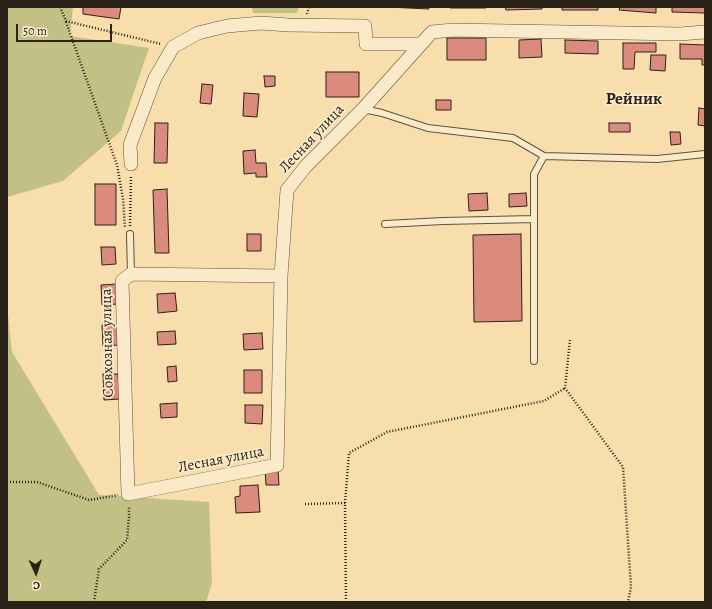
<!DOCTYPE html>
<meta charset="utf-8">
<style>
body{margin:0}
#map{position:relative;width:712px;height:609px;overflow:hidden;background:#f8dead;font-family:Alegreya,serif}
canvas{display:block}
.frame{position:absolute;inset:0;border:8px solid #2b2318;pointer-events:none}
.north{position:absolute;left:16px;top:553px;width:40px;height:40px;-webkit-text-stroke:3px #faeaca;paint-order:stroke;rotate:177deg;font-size:11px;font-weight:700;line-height:16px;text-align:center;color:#2b2318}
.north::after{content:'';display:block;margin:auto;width:14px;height:18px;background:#2b2318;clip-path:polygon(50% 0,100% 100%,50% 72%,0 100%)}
.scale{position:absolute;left:16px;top:24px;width:96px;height:18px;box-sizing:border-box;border:2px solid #2b2318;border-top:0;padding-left:5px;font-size:12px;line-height:14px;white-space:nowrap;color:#2b2318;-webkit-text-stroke:3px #faeaca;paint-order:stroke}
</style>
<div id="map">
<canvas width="712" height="609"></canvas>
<div class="frame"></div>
<div class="north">С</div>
<div class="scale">50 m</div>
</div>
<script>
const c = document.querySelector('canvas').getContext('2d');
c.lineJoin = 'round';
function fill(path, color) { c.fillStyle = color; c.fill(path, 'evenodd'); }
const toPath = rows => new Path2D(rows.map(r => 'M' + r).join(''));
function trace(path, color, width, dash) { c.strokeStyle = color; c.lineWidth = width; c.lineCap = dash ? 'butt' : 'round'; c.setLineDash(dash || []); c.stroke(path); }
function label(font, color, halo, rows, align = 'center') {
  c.font = font + ' Alegreya,serif'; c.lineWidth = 3.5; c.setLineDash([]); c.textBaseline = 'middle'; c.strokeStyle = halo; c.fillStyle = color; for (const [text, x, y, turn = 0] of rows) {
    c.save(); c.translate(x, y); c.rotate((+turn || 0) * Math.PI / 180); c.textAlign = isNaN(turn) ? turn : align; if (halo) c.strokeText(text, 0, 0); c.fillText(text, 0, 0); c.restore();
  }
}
fill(toPath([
 [7,7,73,7,70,36,149,48,121,131,63,181,7,197,7,200],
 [252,7,299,7,297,13,253,13],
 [7,305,12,352,99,495,209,502,212,583,206,602,7,602]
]), '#c3c086');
const building = toPath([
 [83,7,121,7,119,19,83,14,83,7],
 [388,7,429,7,429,9,388,7],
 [450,7,486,7,486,8,450,8,450,7],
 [505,7,542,7,542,9,506,10,505,7],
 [562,7,598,7,598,10,562,10,562,7],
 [620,7,656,7,656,13,619,10,620,7],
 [672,7,705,7,705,13,672,12,672,7],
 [447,38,486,38,486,60,447,60,447,38],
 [541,39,542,57,519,58,519,40,541,39],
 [565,40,598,41,598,54,565,53,565,40],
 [623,43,656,43,656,52,635,52,634,69,623,69,623,43],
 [680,44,705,45,705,65,702,65,702,59,680,59,680,44],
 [651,55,666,55,665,71,650,70,651,55],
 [326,72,359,72,359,97,326,97,326,72],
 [264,76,275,76,275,86,265,87,264,76],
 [202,84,213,85,211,104,200,103,202,84],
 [244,93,259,94,257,117,243,116,244,93],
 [436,100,451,100,451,110,436,110,436,100],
 [699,108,705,109,705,126,698,125,699,108],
 [155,123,168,123,167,163,154,163,155,123],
 [609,123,630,123,630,132,609,132,609,123],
 [670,132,680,132,681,144,671,145,670,132],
 [255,150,256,163,266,163,267,177,256,177,256,173,244,174,243,151,255,150],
 [95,184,116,184,116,225,95,225,95,184],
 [167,189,169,253,155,253,153,190,167,189],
 [487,193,488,210,469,211,468,194,487,193],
 [526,193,527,206,509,207,509,194,526,193],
 [247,234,261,234,261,251,247,251,247,234],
 [521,234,522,321,474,322,473,235,521,234],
 [101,247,115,247,116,264,102,265,101,247],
 [117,284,118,304,102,305,101,285,117,284],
 [175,293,177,311,158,313,157,294,175,293],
 [118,324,119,345,103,346,102,325,118,324],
 [175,331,176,344,158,345,157,332,175,331],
 [262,333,263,349,244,350,243,334,262,333],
 [176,366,177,381,168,382,167,367,176,366],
 [244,370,262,370,262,393,244,393,244,370],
 [103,374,118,374,120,399,104,400,103,374],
 [177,403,177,417,161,418,160,404,177,403],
 [245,405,263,405,262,424,245,423,245,405],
 [278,469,279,485,266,485,265,470,278,469],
 [258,485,260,512,236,513,235,497,240,496,240,486,258,485]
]);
fill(building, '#db8b7e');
trace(building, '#2b2318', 1);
const lane = toPath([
 [363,109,382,113,428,128,513,138,544,156,657,159,705,154],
 [385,224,443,221,534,219],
 [130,234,131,274],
 [534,361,534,174,544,156]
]);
const street = toPath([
 [131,164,130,145,155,78,173,47,198,33,227,26,261,23,288,25,365,26,366,44,421,44],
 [281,276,131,274,122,281,128,494,277,465,281,276,287,190,306,166,363,109,432,32,453,30,680,34,705,32]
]);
trace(lane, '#5e523d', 8);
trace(street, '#5e523d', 14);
trace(toPath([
 [60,7,66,21,161,44],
 [307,14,309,7],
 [66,22,117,165,123,199,125,228],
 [130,226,131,175],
 [570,340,565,388,623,467,631,587,628,602],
 [7,482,37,482,89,500,118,495],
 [305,504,345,503],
 [94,602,99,569,127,540,129,517,129,506],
 [346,602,345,503,349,453,387,432,544,401,565,388]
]), '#2b2318', 2.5, [1, 2]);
trace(lane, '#faeaca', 6);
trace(street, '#faeaca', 13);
label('15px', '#2b2318', '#faeaca', [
 ["Лесная улица",312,139,-47],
 ["Совхозная улица",108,343,-91],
 ["Лесная улица",221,460,-11]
]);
label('bold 17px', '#2b2318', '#faeaca', [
 ["Рейник",634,100]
]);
</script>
